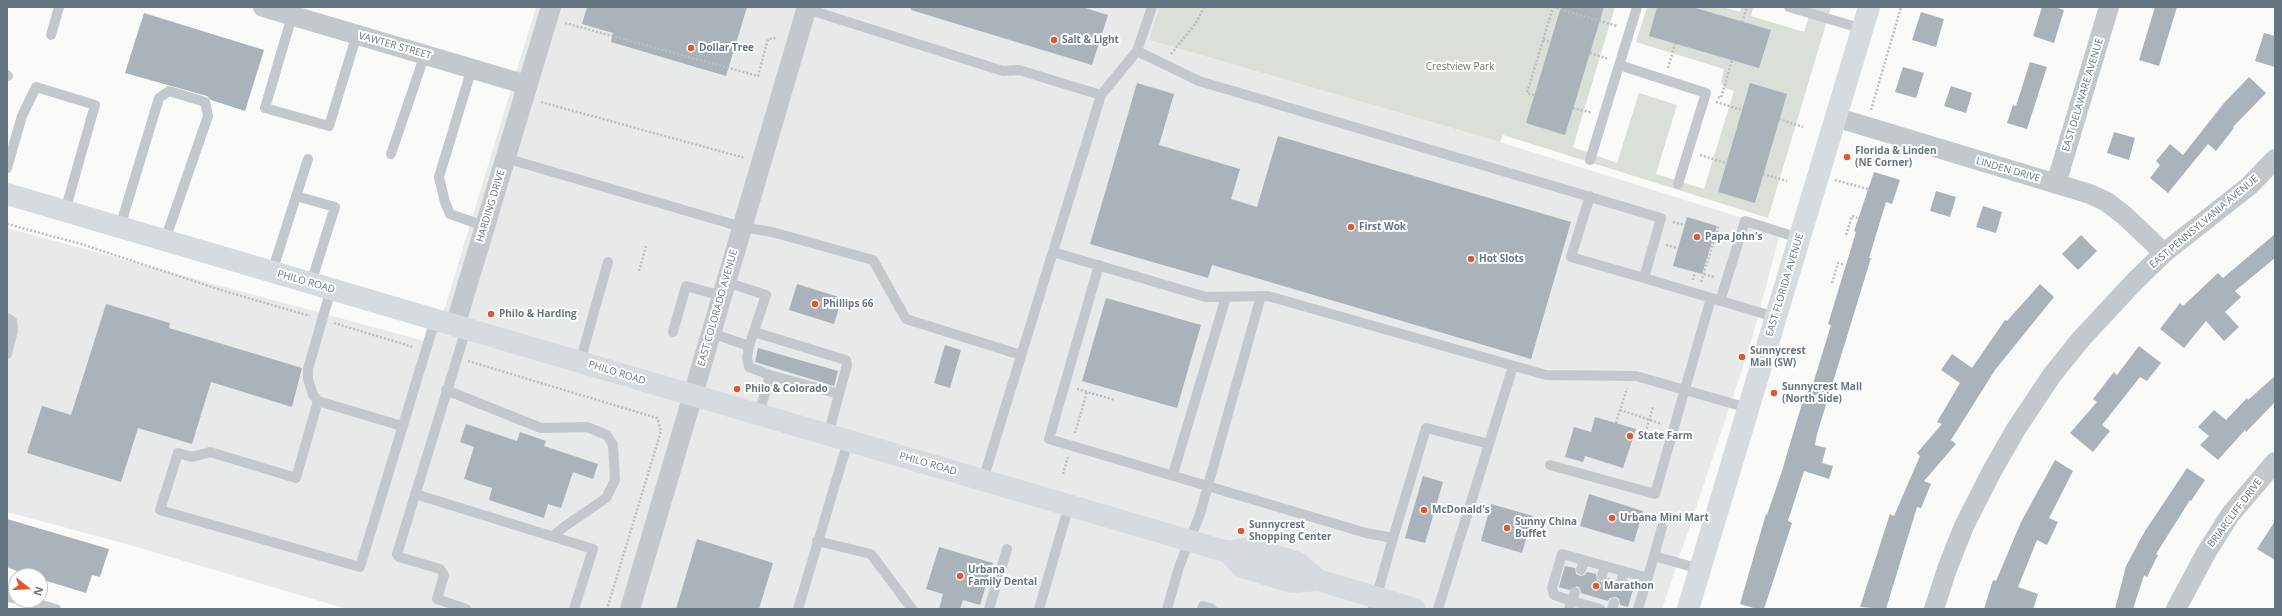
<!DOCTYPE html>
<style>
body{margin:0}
#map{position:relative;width:2282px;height:616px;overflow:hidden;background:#fafaf8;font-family:"Open Sans",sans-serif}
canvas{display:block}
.frame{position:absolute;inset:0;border:8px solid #657683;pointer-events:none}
.north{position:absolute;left:8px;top:568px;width:40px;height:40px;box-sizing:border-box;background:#fff;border:1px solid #c1c8cd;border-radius:50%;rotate:107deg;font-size:11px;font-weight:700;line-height:16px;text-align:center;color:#657683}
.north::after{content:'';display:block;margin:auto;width:14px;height:18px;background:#e4572e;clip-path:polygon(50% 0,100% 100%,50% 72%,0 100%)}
</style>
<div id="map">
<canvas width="2282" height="616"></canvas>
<div class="frame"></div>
<div class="north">N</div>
</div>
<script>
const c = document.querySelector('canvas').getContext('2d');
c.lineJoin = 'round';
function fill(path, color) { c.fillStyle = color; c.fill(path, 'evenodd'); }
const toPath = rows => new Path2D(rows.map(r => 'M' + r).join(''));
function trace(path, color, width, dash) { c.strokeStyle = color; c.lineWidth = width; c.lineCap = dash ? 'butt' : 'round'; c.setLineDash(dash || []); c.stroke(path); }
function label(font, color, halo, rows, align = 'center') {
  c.font = font + ' "Open Sans",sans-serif'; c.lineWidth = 4; c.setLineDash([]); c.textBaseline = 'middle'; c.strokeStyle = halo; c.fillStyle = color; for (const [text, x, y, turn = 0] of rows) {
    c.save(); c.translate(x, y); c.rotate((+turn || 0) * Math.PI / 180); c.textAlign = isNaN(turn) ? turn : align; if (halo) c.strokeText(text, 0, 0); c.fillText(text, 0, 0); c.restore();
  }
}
fill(toPath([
 [536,7,1159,7,1149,40,1500,142,1781,230,1750,346,1662,609,347,609,123,543,7,512,7,228,432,343,446,304]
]), '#e8e9e9');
fill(toPath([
 [1159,7,1615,7,1573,147,1617,163,1639,93,1677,105,1656,174,1704,189,1734,91,1724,87,1721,82,1724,69,1636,42,1647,7,1722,7,1740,12,1741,7,1753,7,1751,16,1804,32,1812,7,1831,7,1768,218,1503,135,1500,142,1149,40]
]), '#dadfd7');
fill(toPath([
 [587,7,747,7,726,76,611,42,613,33,582,24],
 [911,7,1082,7,1108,15,1092,65,911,10],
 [1561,7,1604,7,1565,135,1526,123],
 [1657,7,1692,7,1771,30,1759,68,1649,36],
 [2042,7,2054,7,2064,10,2054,43,2033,36],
 [2155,7,2177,7,2159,66,2139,60],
 [1921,12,1944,19,1936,47,1912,40],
 [144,13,264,50,245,111,211,100,207,96,125,73],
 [2264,33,2275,36,2275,67,2255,61],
 [2030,62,2047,67,2027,129,2007,123,2013,105,2016,106],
 [1903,67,1924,73,1916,98,1895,92],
 [2249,77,2266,93,2233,127,2234,128,2216,151,2208,144,2168,193,2150,178,2160,165,2156,161,2170,144,2183,155,2224,103],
 [1137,83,1174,94,1159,145,1240,169,1231,199,1257,207,1278,136,1571,222,1531,359,1212,265,1208,278,1090,244],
 [1750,83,1787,94,1755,203,1718,192],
 [1951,86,1972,93,1966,113,1944,106],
 [2114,132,2135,138,2129,160,2107,153],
 [1874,172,1900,180,1892,204,1886,202,1869,258,1871,258,1817,434,1815,445,1826,448,1822,463,1833,466,1829,479,1804,471,1788,521,1792,523,1764,609,1757,609,1740,604,1766,514,1767,515,1782,471,1808,383,1813,384,1831,325,1828,324,1856,232,1854,231],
 [1936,191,1956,197,1950,217,1930,211],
 [1983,206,2002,212,1996,233,1976,227],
 [1687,217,1717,226,1702,274,1673,266],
 [2275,234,2275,258,2235,291,2241,297,2225,312,2239,327,2224,341,2206,321,2184,348,2160,329,2180,303,2183,306,2218,273,2223,278],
 [2081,235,2097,251,2078,270,2062,254],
 [797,284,842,298,834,324,789,310],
 [2040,284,2054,297,1995,370,1951,440,1956,444,1924,481,1931,484,1921,508,1917,507,1886,609,1860,607,1890,514,1894,516,1920,456,1917,453,1942,424,1937,422,1960,383,1941,370,1952,354,1972,368,2005,320,2007,321],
 [1106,298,1201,325,1177,408,1082,381],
 [106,304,170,323,169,328,302,368,292,407,211,382,192,444,138,428,121,482,27,453,42,406,71,415],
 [945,345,961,350,950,388,934,383],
 [2139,346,2161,363,2147,381,2140,377,2102,425,2110,431,2093,452,2070,433,2097,402,2093,399,2114,372,2117,375],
 [758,348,838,371,834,386,755,362],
 [2275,376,2275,402,2246,432,2245,430,2218,460,2200,445,2209,436,2198,427,2214,410,2226,420,2247,398,2248,400],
 [1595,417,1636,429,1623,468,1585,456,1583,462,1565,457,1574,427,1591,432],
 [466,424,517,441,520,432,546,441,544,446,598,464,593,479,573,472,561,508,548,504,544,518,489,500,492,488,464,479,474,447,460,442],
 [2055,460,2073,471,2049,518,2058,522,2047,545,2037,540,2018,587,2038,594,2033,609,1984,609,1993,580,1996,581,2021,522],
 [2187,468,2205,480,2191,501,2190,500,2156,554,2158,555,2147,577,2144,575,2133,609,2115,609,2126,566,2145,531],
 [1423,476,1443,482,1425,543,1405,538],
 [1589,494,1643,511,1634,542,1580,526],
 [1491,504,1533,516,1522,553,1481,541],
 [7,519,109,549,100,577,92,575,86,593,40,579,40,576,29,576,7,567],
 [2275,521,2275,560,2257,549],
 [697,539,773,563,759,609,676,609],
 [939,547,993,563,980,605,963,600,960,609,939,609,943,594,926,589],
 [1565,566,1575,568,1576,574,1580,576,1585,575,1587,572,1596,574,1597,580,1601,582,1606,581,1608,578,1615,580,1615,584,1619,588,1623,588,1627,583,1634,586,1628,607,1620,605,1619,599,1616,597,1610,598,1608,601,1581,593,1580,588,1577,586,1569,590,1559,587]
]), '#aab3b9');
trace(toPath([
 [1553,7,1617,26],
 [1742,22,1747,7],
 [565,23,758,76,768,39,776,38],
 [1543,40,1550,42],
 [1590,53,1608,59],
 [1171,54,1196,23,1204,7],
 [1668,68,1675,44],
 [1534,95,1527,93,1553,7],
 [1718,97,1721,98,1732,60],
 [541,102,745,158],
 [1716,102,1742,110],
 [1573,108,1592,113],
 [1871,110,1901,7],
 [1779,119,1803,127],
 [1700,155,1726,163],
 [1763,174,1787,181],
 [1835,180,1868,189],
 [1673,222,1685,225],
 [7,224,81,244,221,290,310,316],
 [1846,235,1852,216,1857,218],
 [1666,245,1678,248],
 [639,271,646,246],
 [1704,274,1714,277],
 [1693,280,1695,272],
 [1701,282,1719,225],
 [1832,283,1838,263,1844,265],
 [334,323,413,347],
 [468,361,657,418,661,431,607,609],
 [1077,389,1115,400],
 [1620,410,1662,424],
 [1616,423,1627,388],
 [1075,433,1087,392],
 [1643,440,1653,407],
 [1063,474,1068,457]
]), '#bbbfc2', 2.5, [2, 2]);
trace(toPath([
 [1789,7,1863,29],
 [807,9,1003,71,1019,70,1101,95,983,480],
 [292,16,265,108,329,126,357,34],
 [51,35,59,7],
 [1137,51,1199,81,1661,218,1644,278,1775,317],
 [1619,65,1706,93,1678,184],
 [472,68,439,177,445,202,450,214,484,226],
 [7,75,8,76],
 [1101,95,1137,51,1152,7],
 [391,154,425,54],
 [505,158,742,227,772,232,873,260,906,319,1021,355],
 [1590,160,1637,7],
 [7,168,22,116,36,87,95,105,65,211],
 [296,196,335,207,311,283],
 [1590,196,1571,257,1644,278],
 [120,227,159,98,169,91,205,102,208,116,165,240],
 [1053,252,1206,297,1268,296,1546,375,1636,376,1748,408],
 [1099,265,1049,439,1366,533,1393,538,1373,609],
 [272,272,308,159],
 [331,289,308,369,308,379,313,395,318,401,402,426],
 [1720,301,1745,221,1799,238],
 [7,318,12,321,13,330,7,354],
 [673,332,686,286,722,296],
 [754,332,846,360,847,365,839,394],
 [711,333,749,346,766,295,726,282],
 [749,346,747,358,749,367,770,375],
 [580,362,608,262],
 [446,390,541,428,587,427,607,435,613,445,615,480,606,498,564,527,553,536],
 [318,401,296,478,210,452,192,457,178,453,160,510,360,567,435,320],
 [759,414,770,375,839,394,828,435],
 [1550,465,1655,494,1711,298],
 [1173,474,1226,297],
 [415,494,593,549,574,609],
 [1393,538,1426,428,1489,444],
 [817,541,871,554,912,609],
 [1654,556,1662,527],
 [1581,570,1584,560],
 [1602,576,1605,566],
 [1621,582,1624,571],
 [1575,592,1572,601,1554,595,1552,588,1562,554,1648,578],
 [7,597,16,598],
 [24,600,56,609],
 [466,609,437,599,444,575,440,569,399,557,397,554,466,329],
 [798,609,848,441],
 [989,609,1007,549],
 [1039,609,1069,505],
 [1167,609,1179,567,1200,514,1261,296],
 [1202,609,1203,606,1212,609],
 [1438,609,1513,366],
 [1569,609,1572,601,1600,609],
 [1612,609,1614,603],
 [1638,609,1654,556,1700,569]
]), '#c3c8cc', 10);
trace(toPath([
 [263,7,527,85],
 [1835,117,2090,194,2107,202,2125,216,2164,253],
 [2056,184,2109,7],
 [455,326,551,7],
 [630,609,807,7],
 [1934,609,1947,569,1964,526,1992,471,2016,429,2052,375,2081,339,2135,281,2164,253,2249,186,2275,159],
 [2176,609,2206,553,2230,515,2275,462]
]), '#c3c8cc', 20);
trace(toPath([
 [7,194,1228,552,1250,548,1298,563,1318,580],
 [1228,552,1242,567,1292,582,1318,580,1415,609],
 [1688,609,1869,7]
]), '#d6dbdf', 22);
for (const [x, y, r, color] of [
 [1054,40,4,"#e4572e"],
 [691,48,4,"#e4572e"],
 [1847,157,4,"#e4572e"],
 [1351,227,4,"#e4572e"],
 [1697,237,4,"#e4572e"],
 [1471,259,4,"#e4572e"],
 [815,304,4,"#e4572e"],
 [491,314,4,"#e4572e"],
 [1742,357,4,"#e4572e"],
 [737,389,4,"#e4572e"],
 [1774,393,4,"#e4572e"],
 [1630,436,4,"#e4572e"],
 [1424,510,4,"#e4572e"],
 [1612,518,4,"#e4572e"],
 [1507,528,4,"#e4572e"],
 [1241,531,4,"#e4572e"],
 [960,576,4,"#e4572e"],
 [1596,586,4,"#e4572e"]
]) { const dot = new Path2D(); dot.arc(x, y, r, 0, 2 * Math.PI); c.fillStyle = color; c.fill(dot); trace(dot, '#fff', 1.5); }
label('bold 10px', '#657683', '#fff', [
 ["Salt & Light",1062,40],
 ["Dollar Tree",699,48],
 ["Florida & Linden",1855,151],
 ["(NE Corner)",1855,163],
 ["First Wok",1359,227],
 ["Papa John's",1705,237],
 ["Hot Slots",1479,259],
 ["Phillips 66",823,304],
 ["Philo & Harding",499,314],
 ["Sunnycrest",1750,351],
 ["Mall (SW)",1750,363],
 ["Sunnycrest Mall",1782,387],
 ["(North Side)",1782,399],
 ["Philo & Colorado",745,389],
 ["State Farm",1638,436],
 ["McDonald's",1432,510],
 ["Urbana Mini Mart",1620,518],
 ["Sunny China",1515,522],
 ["Buffet",1515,534],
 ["Sunnycrest",1249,525],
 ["Shopping Center",1249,537],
 ["Urbana",968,570],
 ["Family Dental",968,582],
 ["Marathon",1604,586]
], 'left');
label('10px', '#657683', '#fff', [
 ["VAWTER STREET",395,46,16],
 ["EAST DELAWARE AVENUE",2083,95,-73],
 ["LINDEN DRIVE",2008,170,16],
 ["HARDING DRIVE",491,206,-73],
 ["EAST PENNSYLVANIA AVENUE",2204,222,-40],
 ["PHILO ROAD",306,282,16],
 ["EAST FLORIDA AVENUE",1785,285,-73],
 ["EAST COLORADO AVENUE",718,308,-74],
 ["PHILO ROAD",617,373,17],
 ["PHILO ROAD",928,464,16],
 ["BRIARCLIFF DRIVE",2235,513,-53]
]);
label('10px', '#687a64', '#fff', [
 ["Crestview Park",1460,67]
]);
</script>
